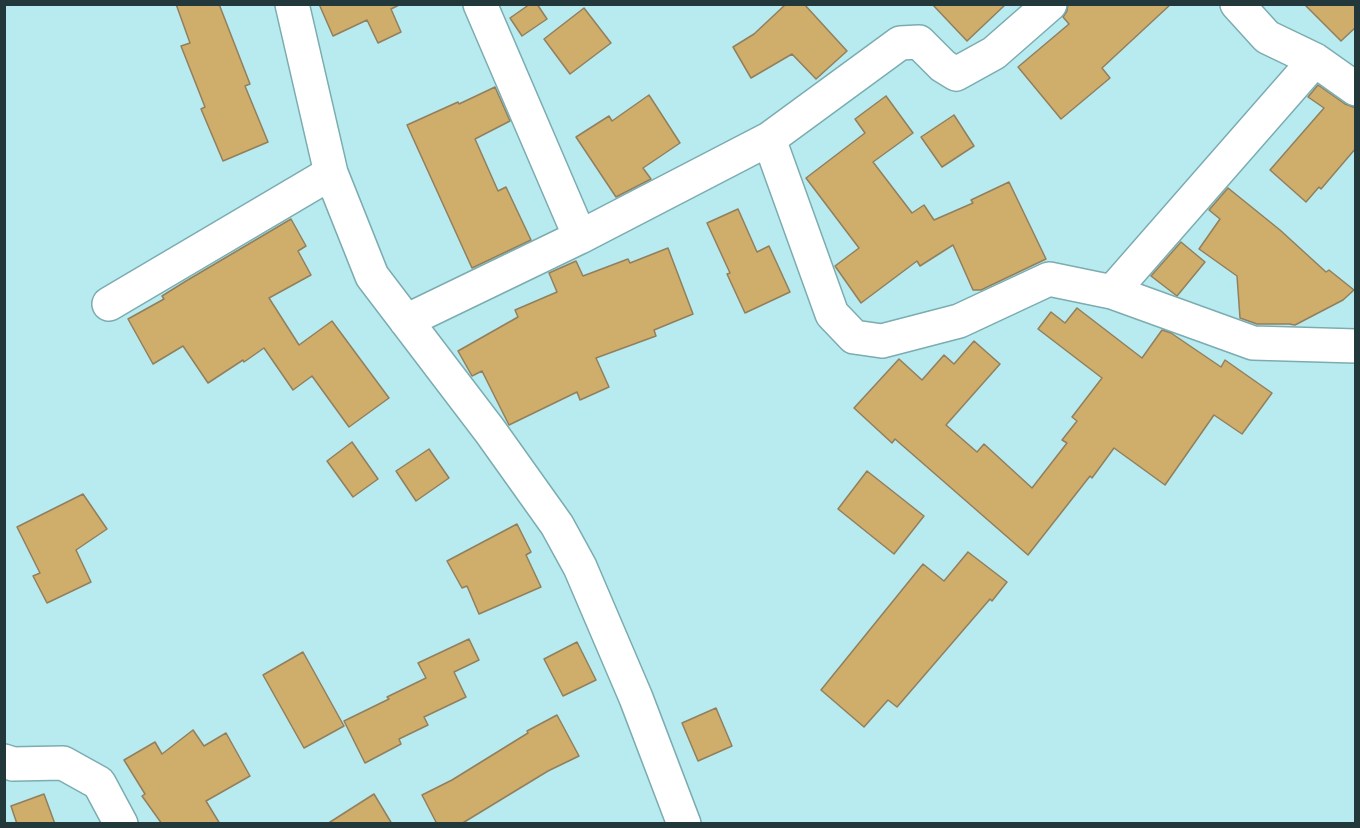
<!DOCTYPE html>
<style>
body{margin:0}
#map{position:relative;width:1360px;height:828px;overflow:hidden;background:#b8ebf0;font-family:Roboto,sans-serif}
canvas{display:block}
.frame{position:absolute;inset:0;border:6px solid #23383a;pointer-events:none}
</style>
<div id="map">
<canvas width="1360" height="828"></canvas>
<div class="frame"></div>
</div>
<script>
const c = document.querySelector('canvas').getContext('2d');
c.lineJoin = 'round';
function fill(path, color) { c.fillStyle = color; c.fill(path, 'evenodd'); }
const toPath = rows => new Path2D(rows.map(r => 'M' + r).join(''));
function trace(path, color, width, dash) { c.strokeStyle = color; c.lineWidth = width; c.lineCap = dash ? 'butt' : 'round'; c.setLineDash(dash || []); c.stroke(path); }
const building = toPath([
 [176,4,219,4,250,84,245,86,268,142,223,161,201,109,205,107,181,46,190,43,176,4],
 [319,4,401,4,391,9,401,32,378,43,367,20,333,36,319,4],
 [530,4,537,4,547,19,522,36,510,18,530,4],
 [786,4,804,4,847,51,816,79,792,54,751,78,733,47,754,34,786,4],
 [932,4,1006,4,967,41,932,4],
 [1068,4,1171,4,1102,68,1110,78,1061,119,1018,67,1069,24,1063,17,1067,11,1068,4],
 [1304,4,1356,4,1356,27,1341,41,1304,4],
 [584,8,611,43,570,74,544,39,584,8],
 [1318,85,1345,104,1356,108,1356,148,1321,189,1319,187,1306,202,1270,170,1324,108,1308,97,1318,85],
 [495,87,510,121,475,139,498,191,506,187,531,240,472,268,407,125,458,102,459,104,495,87],
 [649,95,680,143,643,168,651,179,616,197,576,137,609,116,612,121,649,95],
 [886,96,913,133,873,162,912,213,924,205,934,220,973,203,971,200,1009,182,1046,259,981,290,973,290,953,245,920,266,917,261,861,303,835,266,859,248,806,178,865,133,855,119,886,96],
 [954,115,974,146,942,167,921,137,954,115],
 [1228,188,1280,230,1326,272,1329,270,1354,290,1343,300,1295,325,1289,324,1257,324,1240,318,1237,276,1199,249,1220,219,1209,210,1228,188],
 [738,209,757,252,769,246,790,292,745,313,727,274,730,273,707,223,738,209],
 [291,219,306,246,298,251,311,275,269,298,299,345,332,321,389,398,349,427,312,376,293,390,264,348,244,362,243,360,208,383,183,346,153,364,128,319,164,299,162,296,186,281,291,219],
 [1181,242,1205,262,1177,296,1151,276,1181,242],
 [668,248,693,314,654,330,656,336,596,358,609,387,580,400,577,392,509,425,482,371,472,376,458,351,518,317,515,310,557,292,549,273,576,261,583,276,628,259,630,263,668,248],
 [1077,308,1142,358,1162,330,1171,333,1221,367,1225,360,1272,393,1242,434,1214,415,1165,485,1114,448,1092,478,1090,476,1028,555,895,439,892,443,854,408,899,359,922,380,944,355,954,364,974,341,1000,364,946,425,977,452,984,444,1032,488,1067,443,1062,440,1077,421,1072,417,1102,378,1038,329,1051,312,1065,323,1077,308],
 [352,442,378,479,353,497,327,461,352,442],
 [429,449,449,478,416,501,396,471,429,449],
 [867,471,924,516,894,554,838,509,867,471],
 [83,494,107,529,76,550,91,582,47,603,33,576,40,573,17,527,83,494],
 [517,524,531,552,526,555,541,587,479,614,467,586,462,588,447,561,517,524],
 [968,552,1007,582,992,601,990,599,897,707,888,700,864,727,821,690,923,564,944,581,968,552],
 [469,639,479,660,454,672,466,697,424,717,428,725,399,739,401,744,365,763,344,721,389,699,387,697,426,678,418,663,469,639],
 [577,642,596,680,563,696,544,659,577,642],
 [303,652,344,726,304,748,263,675,303,652],
 [716,708,732,746,698,761,682,723,716,708],
 [557,715,579,756,548,771,461,824,437,824,422,795,452,780,528,733,527,731,557,715],
 [193,730,204,746,226,733,250,776,206,801,220,824,162,824,142,796,145,794,124,760,155,742,162,754,193,730],
 [44,794,55,824,17,824,11,806,44,794],
 [374,794,392,824,327,824,374,794]
]);
fill(building, '#cfad6a');
trace(building, '#917f5d', 1.5);
const minor = toPath([
 [292,4,331,173,372,276,490,431,557,525,580,567,636,698,684,824],
 [480,4,580,237],
 [1237,4,1267,37,1315,60,1356,89],
 [769,139,832,314,854,337,882,341,959,321,1049,279,1112,292,1253,343,1356,346],
 [1112,292,1315,60],
 [109,304,331,173],
 [406,321,580,237,769,139,900,43,919,42,943,66,956,74,994,53,1050,4],
 [4,761,13,764,63,763,99,783,121,824]
]);
trace(minor, '#7bacb0', 36);
trace(minor, '#fff', 33);
</script>
